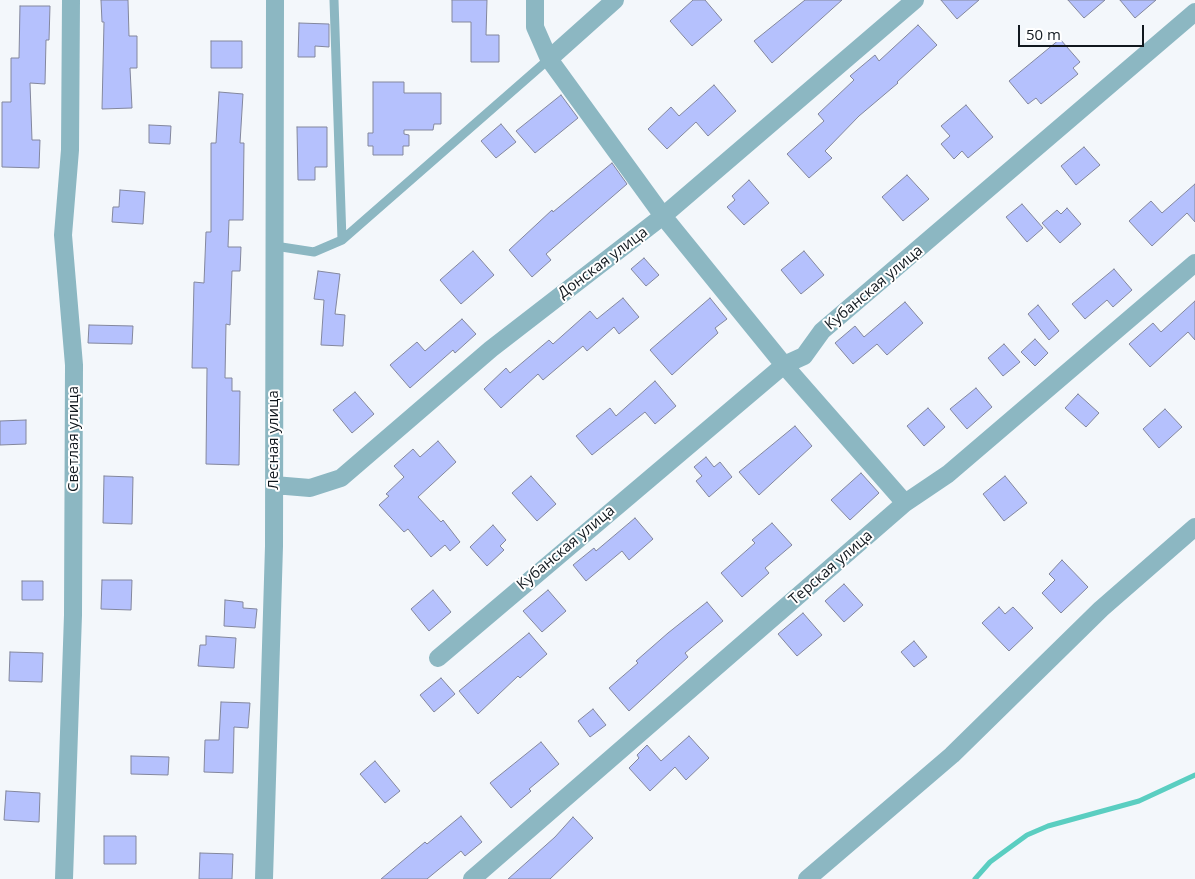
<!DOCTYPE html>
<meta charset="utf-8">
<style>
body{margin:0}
#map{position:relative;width:1195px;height:879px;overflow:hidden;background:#f3f7fb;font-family:"Open Sans",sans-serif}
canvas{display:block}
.scale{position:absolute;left:1018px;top:25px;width:126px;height:22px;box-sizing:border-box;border:2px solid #11181e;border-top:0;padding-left:6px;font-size:15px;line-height:18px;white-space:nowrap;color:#11181e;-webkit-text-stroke:4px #fff;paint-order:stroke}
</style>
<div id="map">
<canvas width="1195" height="879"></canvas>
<div class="scale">50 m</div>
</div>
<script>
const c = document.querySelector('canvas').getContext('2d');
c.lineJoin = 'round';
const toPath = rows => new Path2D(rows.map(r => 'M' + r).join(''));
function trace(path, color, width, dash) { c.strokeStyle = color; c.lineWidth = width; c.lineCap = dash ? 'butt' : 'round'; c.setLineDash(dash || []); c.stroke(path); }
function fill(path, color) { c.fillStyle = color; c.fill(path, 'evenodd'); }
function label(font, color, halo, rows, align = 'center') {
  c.font = font + ' "Open Sans",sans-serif'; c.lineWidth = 4; c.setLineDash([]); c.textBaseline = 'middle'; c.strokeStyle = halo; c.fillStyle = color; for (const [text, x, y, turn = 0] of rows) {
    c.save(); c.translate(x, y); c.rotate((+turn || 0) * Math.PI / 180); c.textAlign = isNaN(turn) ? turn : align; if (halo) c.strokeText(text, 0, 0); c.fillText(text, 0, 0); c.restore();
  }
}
trace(toPath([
 [975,879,990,862,1027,835,1048,826,1139,801,1195,775]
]), '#5acec1', 5);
const building = toPath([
 [101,0,128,0,129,36,137,36,137,68,130,68,132,108,102,109,104,22,102,22,101,0],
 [452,0,487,0,486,35,499,35,499,62,471,62,471,22,452,22,452,0],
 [693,0,705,0,722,20,692,46,670,21,693,0],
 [805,0,842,0,772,63,754,41,805,0],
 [941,0,979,0,957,19,941,0],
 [1068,0,1105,0,1084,18,1068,0],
 [1120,0,1156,0,1135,18,1120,0],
 [20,6,50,6,49,40,46,40,45,84,30,83,32,140,40,140,39,168,2,167,2,102,11,102,11,58,19,58,20,6],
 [299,23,329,24,329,47,315,46,315,57,298,57,299,23],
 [918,25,937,45,897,82,898,83,859,116,825,151,832,158,809,178,787,154,824,121,818,114,854,80,850,76,875,55,879,61,918,25],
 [1060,39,1080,62,1073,68,1078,74,1041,104,1036,98,1028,104,1009,81,1060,39],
 [211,41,242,41,242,68,211,68,211,41],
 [373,82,404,82,404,93,441,93,441,124,434,124,433,130,404,130,404,134,409,135,409,146,403,146,403,155,373,155,373,146,368,146,368,133,373,133,373,82],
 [714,85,736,111,708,136,696,122,667,149,648,129,671,107,679,116,714,85],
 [219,92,243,94,240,143,244,143,243,220,229,220,228,247,241,247,240,271,232,271,230,325,226,324,225,378,232,378,232,391,240,391,239,465,206,464,207,368,192,368,194,282,204,283,206,232,211,232,211,143,216,143,219,92],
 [561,95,578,118,535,153,516,131,561,95],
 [966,105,993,137,968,158,962,151,954,159,941,144,950,136,941,126,966,105],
 [501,124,516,142,496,158,481,141,501,124],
 [149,125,171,126,170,144,149,143,149,125],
 [297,127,327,127,327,167,315,167,315,180,298,180,297,127],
 [1084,147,1100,165,1076,185,1061,166,1084,147],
 [612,163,627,184,546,254,551,260,532,277,509,250,552,210,553,212,612,163],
 [907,175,929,199,903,221,882,197,907,175],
 [749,180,769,203,744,225,727,207,735,200,732,196,749,180],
 [1195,184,1195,222,1187,213,1152,246,1129,221,1151,201,1162,213,1195,184],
 [120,190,145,192,143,224,112,222,113,207,119,207,120,190],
 [1022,204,1043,228,1027,242,1006,217,1022,204],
 [1067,208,1081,224,1060,243,1042,223,1057,210,1061,214,1067,208],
 [473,251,494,275,461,304,440,280,473,251],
 [804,251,824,275,801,294,781,270,804,251],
 [644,258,659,275,646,286,631,269,644,258],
 [1114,269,1132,290,1113,307,1107,300,1085,319,1072,304,1114,269],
 [318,271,340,274,335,314,345,315,343,346,321,345,324,300,314,299,318,271],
 [623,298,639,317,619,334,614,327,587,351,583,346,543,380,538,374,501,408,484,389,506,368,510,373,549,340,553,344,590,311,597,319,623,298],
 [710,298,727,319,715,328,718,333,672,375,650,350,710,298],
 [1195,301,1195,340,1188,332,1150,367,1129,344,1153,323,1161,332,1195,301],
 [905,302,923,323,887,355,877,344,853,364,835,343,855,326,864,337,905,302],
 [1038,305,1059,331,1049,340,1028,314,1038,305],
 [462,319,476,334,455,353,453,350,410,388,390,365,417,342,425,351,462,319],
 [89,325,133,326,132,344,88,343,89,325],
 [1035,339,1048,353,1035,366,1021,352,1035,339],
 [1004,344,1020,362,1003,376,988,358,1004,344],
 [655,381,676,406,655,424,645,412,592,455,576,436,610,408,616,416,655,381],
 [976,388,992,407,967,429,950,409,976,388],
 [355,392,374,414,352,433,333,410,355,392],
 [1078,394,1099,413,1086,427,1065,408,1078,394],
 [928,408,945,427,924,446,907,426,928,408],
 [1165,409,1182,427,1159,448,1143,429,1165,409],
 [26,420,26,444,0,445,0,421,26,420],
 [795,426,812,446,759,495,739,472,795,426],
 [438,441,456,462,418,497,441,522,443,520,460,542,450,551,445,545,431,557,408,529,404,532,379,505,389,496,386,494,404,477,394,466,413,449,420,457,438,441],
 [706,457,714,467,720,462,732,477,709,497,696,481,702,476,694,467,706,457],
 [861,473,879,493,850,520,831,500,861,473],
 [104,476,133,477,132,524,103,523,104,476],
 [531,476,556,504,537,521,512,493,531,476],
 [1005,476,1027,503,1004,521,983,494,1005,476],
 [635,518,653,539,629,560,622,551,586,581,573,565,594,548,596,551,635,518],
 [772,523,792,545,765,568,769,573,742,597,721,573,755,543,752,540,772,523],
 [493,525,506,540,500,546,504,550,487,566,470,547,493,525],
 [1062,560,1088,587,1061,613,1042,593,1055,580,1049,574,1062,560],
 [102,580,132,580,131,610,101,609,102,580],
 [22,581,43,581,43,600,22,600,22,581],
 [844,584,863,605,844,622,825,601,844,584],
 [433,590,451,612,429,631,411,609,433,590],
 [548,590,566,611,542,632,523,611,548,590],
 [225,600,243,602,243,608,257,609,255,628,224,626,225,600],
 [707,602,723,621,685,653,688,657,629,711,609,688,638,663,636,661,668,633,707,602],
 [999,607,1005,614,1013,607,1033,628,1009,651,982,623,999,607],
 [803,613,822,635,797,656,778,634,803,613],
 [529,633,547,654,520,678,518,676,478,714,459,691,529,633],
 [206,636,236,638,234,668,198,666,200,645,206,645,206,636],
 [914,641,927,657,914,667,901,652,914,641],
 [10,652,43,653,42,682,9,681,10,652],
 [441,678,455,694,434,712,420,695,441,678],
 [221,702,250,703,248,728,234,727,233,773,204,772,205,740,219,740,221,702],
 [593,709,606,725,590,737,578,721,593,709],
 [689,736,709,758,686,780,675,767,650,791,629,768,639,758,637,755,647,745,661,761,689,736],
 [541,742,559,764,529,789,531,791,511,808,490,783,541,742],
 [131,756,169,757,168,775,131,774,131,756],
 [375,761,400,791,385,803,360,774,375,761],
 [6,791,40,793,39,822,4,820,6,791],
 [461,816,482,842,465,856,461,851,427,879,381,879,425,842,427,844,461,816],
 [573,817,593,838,550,879,508,879,555,837,573,817],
 [104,836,136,836,136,864,104,864,104,836],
 [200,853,233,854,232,879,199,879,200,853]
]);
fill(building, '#b5c1fd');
trace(building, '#83879d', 1);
trace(toPath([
 [334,0,342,240],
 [275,246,314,252,342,240,549,59]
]), '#8cb7c2', 9);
trace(toPath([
 [535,0,535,27,549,59,663,216,784,365,905,503],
 [549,59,615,0],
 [274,485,310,488,341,478,491,349,663,216,915,0],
 [438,658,784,365,804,356,822,331,1195,12],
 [64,879,73,615,74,365,63,235,70,150,71,0],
 [264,879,274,546,275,0],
 [472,879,905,503,948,474,1195,263],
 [807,879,952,755,1101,609,1195,527]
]), '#8cb7c2', 18);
label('15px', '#11181e', '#fff', [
 ["Донская улица",603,263,-37],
 ["Кубанская улица",874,288,-40],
 ["Светлая улица",74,439,-90],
 ["Лесная улица",274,440,-90],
 ["Кубанская улица",566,548,-40],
 ["Терская улица",831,568,-41]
]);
</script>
